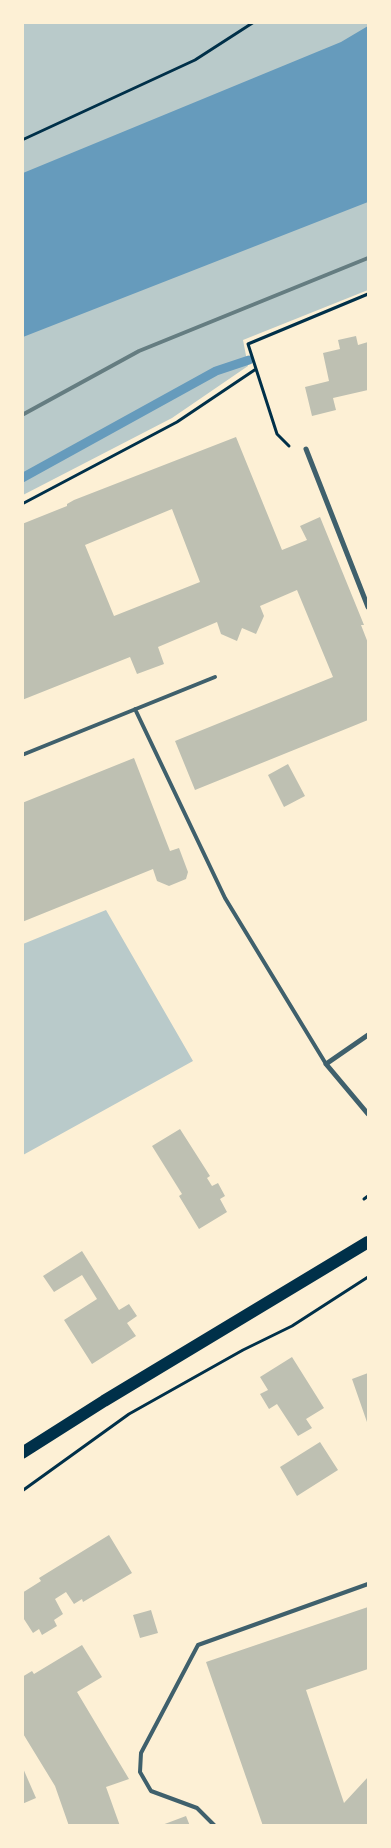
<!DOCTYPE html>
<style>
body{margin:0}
#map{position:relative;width:391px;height:1848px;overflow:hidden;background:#fdf0d5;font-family:Overpass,sans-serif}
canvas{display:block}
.frame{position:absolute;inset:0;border:24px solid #fdf0d5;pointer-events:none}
</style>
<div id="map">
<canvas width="391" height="1848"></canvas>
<div class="frame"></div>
</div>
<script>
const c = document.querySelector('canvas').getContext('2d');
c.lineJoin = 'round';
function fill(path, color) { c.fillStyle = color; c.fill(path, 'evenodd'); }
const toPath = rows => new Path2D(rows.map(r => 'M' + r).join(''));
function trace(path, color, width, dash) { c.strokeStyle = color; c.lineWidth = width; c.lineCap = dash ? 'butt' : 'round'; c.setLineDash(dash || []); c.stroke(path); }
fill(toPath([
 [22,23,368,23,368,290,243,340,248,366,172,418,23,495],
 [106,910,193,1061,23,1155,23,944]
]), '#b9caca');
fill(toPath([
 [368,26,368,202,23,337,23,173,341,42]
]), '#669bbc');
trace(toPath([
 [22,478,216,371,249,360]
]), '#669bbc', 9);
fill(toPath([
 [356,336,358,345,368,342,368,390,333,398,336,410,312,416,305,387,329,381,323,353,340,349,338,340],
 [236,437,282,550,307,540,300,526,320,517,364,625,361,625,368,643,368,720,195,790,175,741,333,677,297,590,260,606,264,616,256,634,242,628,237,641,221,634,217,622,158,647,164,664,137,674,130,657,22,700,22,524,67,506,67,504,74,500],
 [172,509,200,582,114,616,85,545],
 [134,758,170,851,179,848,188,872,186,879,169,886,157,881,153,869,22,922,22,803],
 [288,764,305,796,284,807,268,775],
 [180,1129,210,1176,207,1178,212,1186,218,1183,225,1196,220,1199,227,1212,199,1229,179,1196,182,1194,152,1146],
 [82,1251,119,1310,129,1304,137,1316,127,1323,136,1336,92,1364,64,1320,97,1299,82,1275,54,1292,43,1276],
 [292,1357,324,1408,306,1419,312,1428,298,1436,277,1404,269,1409,260,1394,268,1390,260,1377],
 [368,1373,368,1425,352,1379],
 [320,1442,338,1470,297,1496,280,1467],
 [109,1535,132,1573,83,1602,82,1599,74,1604,66,1592,55,1599,63,1614,54,1620,57,1626,42,1635,39,1629,33,1633,22,1616,22,1593,41,1581,39,1578],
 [368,1607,368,1669,306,1690,344,1803,368,1777,368,1826,263,1826,206,1662],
 [151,1610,158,1633,140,1638,133,1615],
 [82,1645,102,1677,77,1692,129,1779,106,1787,120,1826,69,1826,55,1786,22,1732,22,1677,32,1671,34,1674],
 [22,1766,36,1798,22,1804],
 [186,1816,190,1826,162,1826,162,1825]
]), '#bec0b2');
trace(toPath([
 [22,140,195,60,254,22],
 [289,446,277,434,248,344,368,294],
 [22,504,177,422,256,369],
 [364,1199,368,1196],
 [22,1491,129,1414,243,1350,292,1326,368,1277]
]), '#003049', 3);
trace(toPath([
 [135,709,225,898,326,1064],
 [22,755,215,677],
 [215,1826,197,1808,151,1791,140,1772,141,1753,198,1645,368,1584]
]), '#3f606c', 4);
trace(toPath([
 [306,449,368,607],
 [368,1035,326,1064,368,1114]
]), '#3f606c', 5);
trace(toPath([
 [22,1453,104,1401,368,1242]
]), '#003049', 12);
trace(toPath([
 [22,415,139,351,368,258]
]), '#657d81', 4);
</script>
